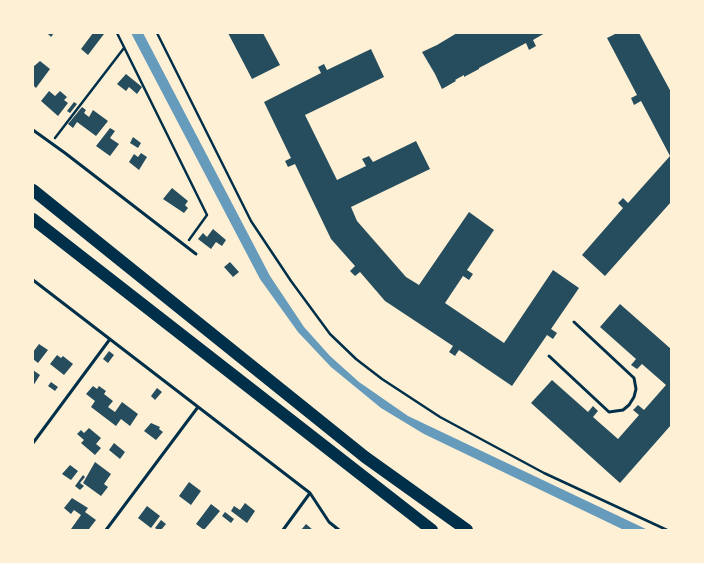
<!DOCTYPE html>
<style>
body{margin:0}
#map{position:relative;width:704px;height:563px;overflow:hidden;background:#fdf0d5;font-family:Montserrat,sans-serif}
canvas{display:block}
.frame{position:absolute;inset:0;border:34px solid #fdf0d5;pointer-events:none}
</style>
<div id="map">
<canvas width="704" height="563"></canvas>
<div class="frame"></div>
</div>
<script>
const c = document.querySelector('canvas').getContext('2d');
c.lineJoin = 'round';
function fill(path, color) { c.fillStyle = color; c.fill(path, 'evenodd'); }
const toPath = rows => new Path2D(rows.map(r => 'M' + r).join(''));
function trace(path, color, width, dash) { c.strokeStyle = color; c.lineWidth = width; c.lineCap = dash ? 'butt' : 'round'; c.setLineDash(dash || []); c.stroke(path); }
fill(toPath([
 [131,33,143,33,270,276,304,327,330,356,359,382,408,416,648,530,624,530,424,434,381,408,331,367,298,332,260,279]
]), '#669bbc');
fill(toPath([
 [47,33,54,33,51,37],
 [93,33,104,34,88,55,81,49],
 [228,33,263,33,280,65,252,79],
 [457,33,545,33,533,40,536,46,529,50,526,43,479,68,479,69,464,77,464,75,455,80,456,81,442,89,435,74,422,52,437,45],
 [617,33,639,33,671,92,671,202,605,276,582,255,623,208,618,203,623,198,628,203,670,156,641,101,634,105,631,98,637,95,607,38],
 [371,49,384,77,305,115,337,180,366,166,362,159,369,156,373,162,416,141,430,169,351,207,357,221,406,277,419,285,469,212,494,230,467,270,473,274,469,280,463,276,445,303,504,343,553,270,579,288,551,329,557,333,553,339,547,335,512,386,459,350,455,356,449,352,453,346,385,301,360,272,355,276,350,271,355,266,331,239,295,164,288,167,285,161,291,158,264,102,321,73,318,67,324,64,327,70],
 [40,61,50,69,36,88,33,85,33,67],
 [126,74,142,87,137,94,129,87,126,91,117,84],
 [49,91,55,96,60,91,67,97,64,100,68,103,58,116,41,101],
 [74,102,77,104,70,113,67,111],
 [82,107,86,110,84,113,89,117,93,110,108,121,96,136,77,122,73,128,68,124],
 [110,128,115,131,110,138,119,144,110,156,96,146],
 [133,137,141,143,138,148,130,143],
 [141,153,147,157,139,170,129,162,134,154,138,157],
 [172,188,188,201,185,205,188,208,184,213,163,199],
 [213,229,226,240,222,246,216,242,211,249,198,239,203,233,207,237],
 [230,262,239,272,233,277,224,267],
 [620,304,671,349,671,425,620,483,531,403,552,380,588,412,593,406,598,411,593,417,618,439,639,415,633,410,638,405,644,410,666,385,642,364,637,369,631,365,636,359,600,327],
 [39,344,48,350,38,363,33,359,33,352],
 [109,351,114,355,108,363,103,359],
 [57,355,61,358,63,356,73,364,64,375,50,364],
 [33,370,40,375,33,386],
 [51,382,58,387,55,391,48,386],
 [93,386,97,389,99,386,106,391,104,394,113,401,108,407,115,412,122,402,138,414,130,426,121,419,116,426,91,407,95,401,86,394],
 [157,388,162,392,155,400,151,396],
 [151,423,160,427,159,429,163,432,156,440,144,431],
 [89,428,101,438,96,444,101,448,95,455,81,443,84,440,77,434,81,430,84,433],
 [114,443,125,452,120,459,109,450],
 [95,462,111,474,104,484,108,487,101,496,83,483],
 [70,465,78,471,71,480,62,474],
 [83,475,85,477,80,483,84,486,80,490,75,486],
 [189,482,201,491,191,505,179,496],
 [72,498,88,508,85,512,96,520,89,529,91,530,71,529,81,515,74,510,71,514,64,508],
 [245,503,255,511,247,523,231,511,234,506,240,510],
 [211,504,220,511,204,530,196,524],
 [147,506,160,516,151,528,138,518],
 [225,512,234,519,231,523,222,516],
 [161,520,166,524,161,530,158,530,155,528],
 [306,524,313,530,301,530]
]), '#264d5e');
trace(toPath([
 [117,33,207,215,189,240],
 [157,33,251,221,291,281,330,334,356,359,382,379,440,417,544,473,667,530],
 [55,138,124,48]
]), '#003049', 2.5);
trace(toPath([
 [33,130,65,153,196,254],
 [33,280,310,493,329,522,339,530],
 [549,356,609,412,623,410,629,405,634,397,636,389,634,378,574,322],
 [33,443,110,339],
 [106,530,198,407],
 [283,530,310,493]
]), '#003049', 3);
trace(toPath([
 [33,190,365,457,467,530],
 [33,219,432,530]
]), '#003049', 12);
</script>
